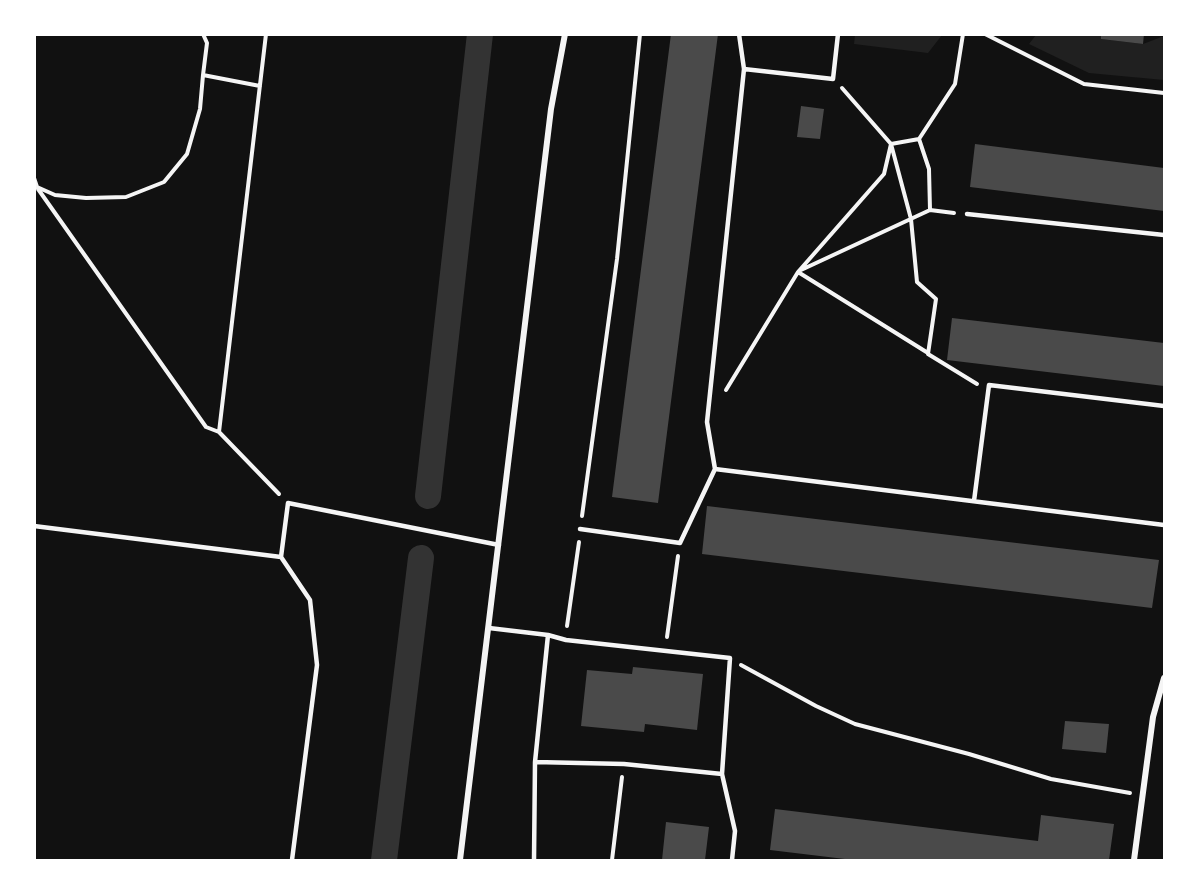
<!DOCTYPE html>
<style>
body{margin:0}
#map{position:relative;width:1199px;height:895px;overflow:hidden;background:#111;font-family:"PT Serif",serif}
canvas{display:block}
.frame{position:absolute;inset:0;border:36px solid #fff;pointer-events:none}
</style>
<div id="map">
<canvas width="1199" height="895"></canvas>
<div class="frame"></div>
</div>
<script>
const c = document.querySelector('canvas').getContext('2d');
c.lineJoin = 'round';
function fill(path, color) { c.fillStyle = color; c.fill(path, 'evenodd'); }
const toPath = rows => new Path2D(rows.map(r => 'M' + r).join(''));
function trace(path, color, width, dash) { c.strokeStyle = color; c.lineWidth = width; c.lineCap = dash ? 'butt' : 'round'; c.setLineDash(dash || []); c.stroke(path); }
fill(toPath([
 [855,35,855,34,942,35,928,53,854,44],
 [1036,35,1101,35,1101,39,1143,44,1164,36,1164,80,1089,73,1029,44]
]), '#202020');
trace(toPath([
 [428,496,480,34],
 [384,860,421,558]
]), '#333', 26);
fill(toPath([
 [671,34,718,34,658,503,612,497],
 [1101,34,1144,34,1143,44,1101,39],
 [801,106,824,109,820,139,797,137],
 [975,144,1164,168,1164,211,970,187],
 [952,318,1164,343,1164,386,947,360],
 [707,506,1159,560,1152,608,702,554],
 [633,667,703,674,697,730,645,724,644,732,581,726,587,670,632,674],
 [1065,721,1109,724,1106,753,1062,749],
 [775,809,1038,841,1041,815,1114,824,1109,860,853,860,770,850],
 [666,822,709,827,705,860,662,860]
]), '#4a4a4a');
trace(toPath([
 [266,34,219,432,279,494],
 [985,34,1084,84,1164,93],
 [203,75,207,43,203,34],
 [842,88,891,144,911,219,917,282,936,299,928,354,977,384],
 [919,139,929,169,930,210],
 [34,178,37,187,55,195,86,198,126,197,164,182,187,154,200,109,203,75,260,86],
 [38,189,206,427,219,432],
 [801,270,930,210,954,213],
 [798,272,884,174,891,144,919,139,955,84,963,34],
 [726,390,798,272,928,353],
 [582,516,617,259,640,34],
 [567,626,579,542],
 [667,637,678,556],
 [741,665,816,706,855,724,969,754,1051,779,1130,793],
 [612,860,622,777]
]), '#f5f5f5', 4);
trace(toPath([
 [739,34,744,69,833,79,838,34],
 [744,69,707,422,715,469,1164,525],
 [967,214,1164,235],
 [974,501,989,385,1164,406],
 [34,526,281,557],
 [580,529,680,543,715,469],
 [489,628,548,635,566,640,730,658,722,774,735,831,732,860],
 [548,635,535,762,624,764,722,774],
 [292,860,317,665,310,600,281,557,288,503,499,545],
 [534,860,535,762]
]), '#f5f5f5', 4.5);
trace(toPath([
 [460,860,551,109,565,34],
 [1134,860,1153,717,1164,678]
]), '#f5f5f5', 6);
</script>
